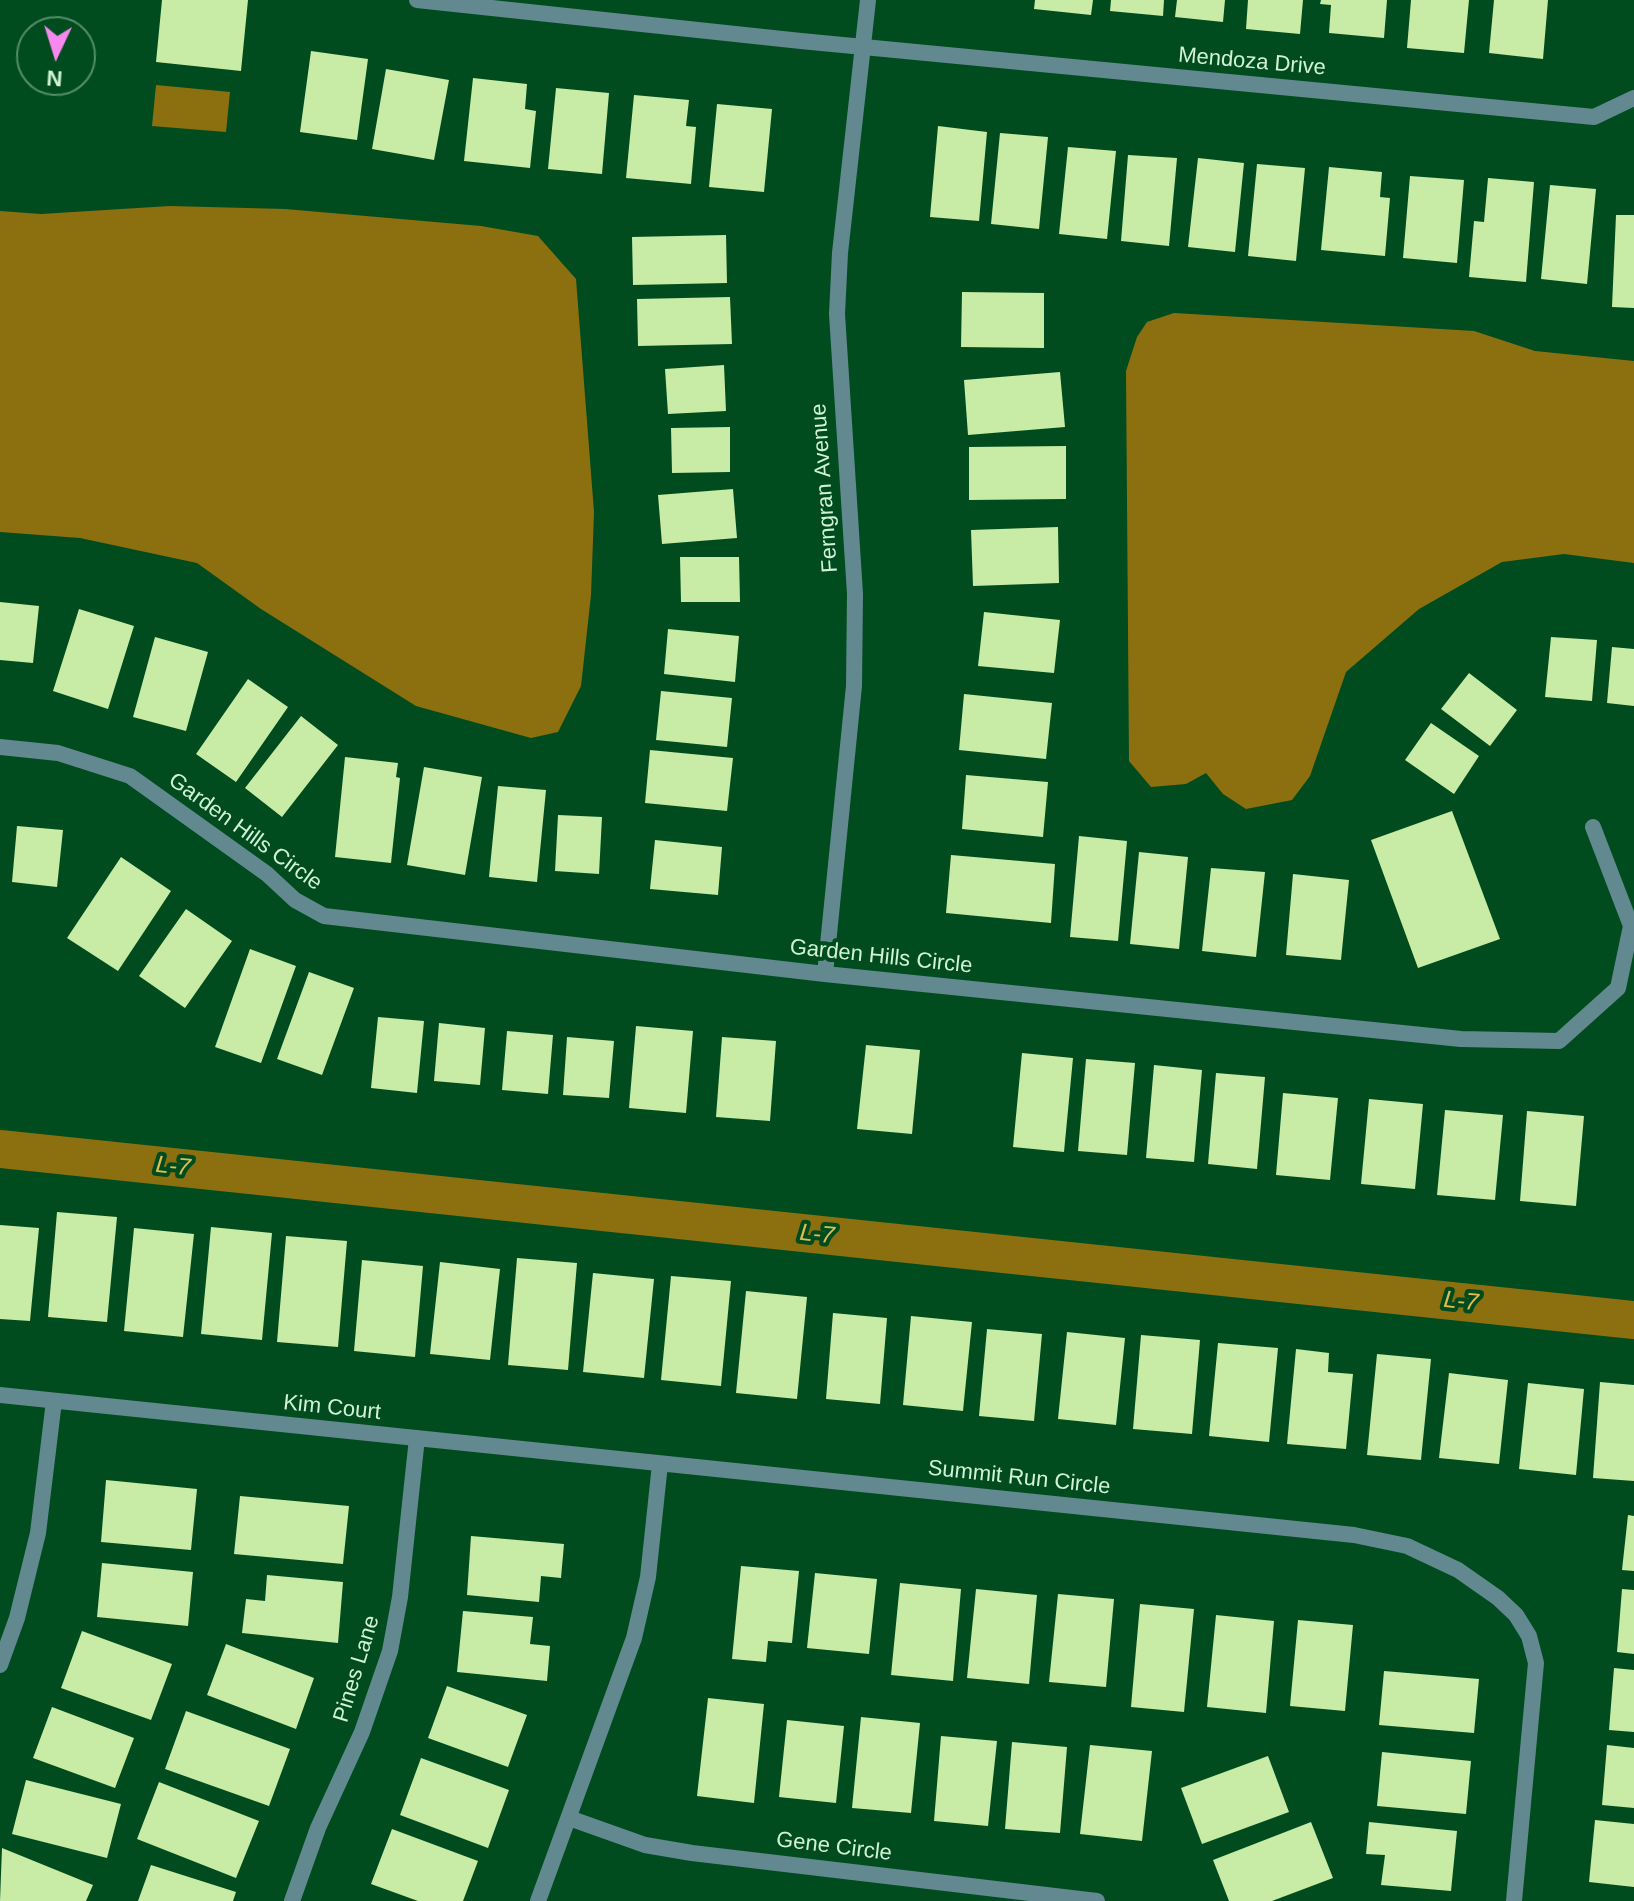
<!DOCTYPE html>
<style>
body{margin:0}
#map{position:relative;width:1634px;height:1901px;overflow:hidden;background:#014c1f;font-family:Arial,sans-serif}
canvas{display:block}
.north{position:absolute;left:16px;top:16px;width:80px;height:80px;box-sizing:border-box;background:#014c1f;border:2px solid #548e69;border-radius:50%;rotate:184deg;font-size:22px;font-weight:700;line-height:32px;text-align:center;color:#d1f2d7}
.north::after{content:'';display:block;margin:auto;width:28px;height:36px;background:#f689ed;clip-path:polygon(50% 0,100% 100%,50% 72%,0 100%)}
</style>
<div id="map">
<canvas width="1634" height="1901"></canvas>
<div class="north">N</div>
</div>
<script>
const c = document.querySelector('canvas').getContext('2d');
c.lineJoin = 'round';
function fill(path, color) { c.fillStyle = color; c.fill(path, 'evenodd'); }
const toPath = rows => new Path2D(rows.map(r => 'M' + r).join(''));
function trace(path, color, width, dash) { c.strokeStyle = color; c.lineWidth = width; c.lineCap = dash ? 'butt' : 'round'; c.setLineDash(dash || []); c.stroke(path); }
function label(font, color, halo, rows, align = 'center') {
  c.font = font + ' Arial,sans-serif'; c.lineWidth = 8; c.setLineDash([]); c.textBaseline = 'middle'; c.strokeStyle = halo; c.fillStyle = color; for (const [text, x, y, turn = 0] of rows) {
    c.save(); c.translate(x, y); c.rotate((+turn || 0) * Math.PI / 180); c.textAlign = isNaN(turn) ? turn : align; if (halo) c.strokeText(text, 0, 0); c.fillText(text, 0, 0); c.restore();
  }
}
fill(toPath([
 [156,85,230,92,226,132,152,126],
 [170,206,285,209,481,226,538,236,576,279,594,512,591,595,581,686,558,732,531,738,416,706,261,609,197,563,80,538,0,532,0,211,41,214],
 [1174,313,1474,331,1535,351,1634,361,1634,563,1564,554,1502,562,1419,609,1346,672,1310,776,1292,800,1246,809,1223,794,1206,773,1186,784,1151,787,1129,761,1126,371,1137,337,1147,322]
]), '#8c7010');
trace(toPath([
 [0,1149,1634,1320]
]), '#8c7010', 38);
fill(toPath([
 [162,0,248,0,241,71,156,62],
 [1035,0,1093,0,1091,15,1034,9],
 [1111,0,1164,0,1163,16,1110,11],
 [1177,0,1225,0,1223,22,1175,17],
 [1248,0,1303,0,1300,34,1246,29],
 [1321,0,1387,0,1384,38,1329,33,1331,5,1320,4],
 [1411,0,1469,0,1464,53,1407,48],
 [1494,0,1548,0,1543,59,1489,53],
 [311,51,368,59,357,140,300,132],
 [386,69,449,80,434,160,372,149],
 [473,78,527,84,525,109,536,111,530,168,464,161],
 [556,88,609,93,602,174,548,169],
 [634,95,689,100,686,126,696,127,691,184,626,178],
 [717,104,772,109,764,192,709,187],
 [938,126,987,132,979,221,930,217],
 [1000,133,1048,137,1039,229,991,224],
 [1068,147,1116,151,1107,239,1059,234],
 [1128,155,1177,158,1169,246,1121,241],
 [1198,158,1244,163,1235,252,1188,247],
 [1257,164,1305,168,1296,261,1248,256],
 [1329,167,1382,172,1380,197,1390,198,1385,256,1321,250],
 [1410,176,1464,180,1457,263,1403,258],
 [1488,178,1534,182,1526,282,1469,277,1474,221,1484,222],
 [1550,185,1596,189,1587,284,1541,279],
 [1616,215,1634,215,1634,308,1612,307],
 [726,235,727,283,633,285,632,237],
 [962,292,1044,293,1044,348,961,347],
 [730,297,732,344,638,346,637,299],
 [724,365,726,411,668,414,665,369],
 [1060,372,1065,427,968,435,964,380],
 [730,427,730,472,672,473,671,428],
 [1066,446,1066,499,969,500,969,447],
 [733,489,737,538,662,544,658,495],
 [1058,527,1059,583,973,586,971,530],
 [680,557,739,557,740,602,681,602],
 [0,602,39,606,33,663,0,660],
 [79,609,134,626,108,709,53,691],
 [984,612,1060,620,1054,673,978,666],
 [668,629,739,636,735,682,664,674],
 [155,637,208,652,186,731,133,717],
 [1551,637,1597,640,1592,701,1545,697],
 [1612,647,1634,649,1634,706,1607,703],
 [1469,673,1517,710,1490,746,1441,709],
 [248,679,288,707,236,782,196,754],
 [661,691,732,698,727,747,656,740],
 [964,694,1052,703,1046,759,959,750],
 [301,716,338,745,282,817,245,788],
 [1431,723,1479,756,1454,794,1405,760],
 [650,750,733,758,727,811,645,803],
 [345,757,398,763,396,777,400,778,391,863,335,857],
 [424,767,482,777,465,875,407,865],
 [966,775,1048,782,1043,837,962,829],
 [498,786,546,790,537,882,489,877],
 [1452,811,1500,939,1418,968,1371,840],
 [558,815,602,817,599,874,555,871],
 [17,826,63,830,57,887,12,882],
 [1079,836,1127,841,1118,941,1070,937],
 [655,840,722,847,718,895,650,889],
 [1139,852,1188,857,1179,949,1130,944],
 [951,855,1055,864,1051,923,946,913],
 [121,857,171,891,118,971,67,938],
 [1211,868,1265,872,1256,957,1202,951],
 [1293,874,1349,880,1341,960,1286,955],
 [186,909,232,941,185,1008,139,976],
 [250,949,296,966,261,1063,215,1047],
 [309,972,354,988,322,1075,277,1059],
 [378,1017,424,1021,417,1093,371,1088],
 [439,1023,485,1028,480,1085,434,1081],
 [636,1026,693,1031,686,1113,629,1108],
 [507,1031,553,1035,548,1094,502,1090],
 [567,1037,614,1041,609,1098,563,1095],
 [722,1037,776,1041,770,1121,716,1117],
 [866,1045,920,1050,912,1134,857,1129],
 [1022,1053,1073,1058,1064,1152,1013,1147],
 [1086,1059,1135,1063,1127,1155,1078,1151],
 [1154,1065,1202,1070,1194,1162,1146,1158],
 [1216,1073,1265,1077,1257,1169,1208,1164],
 [1283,1093,1338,1098,1330,1180,1276,1175],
 [1369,1099,1423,1104,1415,1189,1361,1184],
 [1445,1110,1503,1115,1495,1200,1437,1195],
 [1527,1111,1584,1116,1576,1206,1520,1201],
 [57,1212,117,1217,107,1322,48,1317],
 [0,1225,39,1228,30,1321,0,1319],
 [211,1227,272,1233,262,1340,201,1334],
 [134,1228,194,1234,183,1337,124,1331],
 [286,1236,347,1241,338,1347,277,1342],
 [517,1258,577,1263,568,1370,508,1365],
 [362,1260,423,1266,415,1357,354,1351],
 [440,1262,500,1269,490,1360,430,1354],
 [593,1273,654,1279,644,1378,583,1372],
 [671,1276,731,1281,721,1386,661,1380],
 [746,1291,807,1297,797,1399,736,1393],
 [833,1313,887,1318,880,1404,826,1399],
 [911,1316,972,1322,963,1411,903,1405],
 [987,1329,1042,1334,1034,1421,979,1416],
 [1067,1332,1125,1338,1116,1425,1058,1419],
 [1141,1335,1200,1340,1192,1434,1133,1429],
 [1218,1343,1278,1348,1269,1442,1209,1436],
 [1296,1349,1329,1353,1328,1372,1353,1374,1346,1449,1287,1444],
 [1377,1354,1431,1359,1421,1460,1367,1455],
 [1449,1373,1508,1380,1499,1464,1439,1458],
 [1600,1382,1634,1385,1634,1481,1593,1478],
 [1528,1383,1584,1389,1576,1475,1519,1469],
 [106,1480,197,1489,191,1550,101,1542],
 [240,1496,349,1506,343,1564,234,1554],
 [1628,1515,1634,1516,1634,1571,1622,1570],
 [471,1536,564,1544,561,1578,541,1576,539,1602,467,1595],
 [102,1563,193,1572,188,1626,97,1617],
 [741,1566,799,1571,792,1643,768,1641,766,1662,732,1659],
 [815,1573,877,1579,869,1654,807,1648],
 [267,1575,343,1582,338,1643,242,1633,246,1599,265,1601],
 [900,1583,961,1589,953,1681,891,1675],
 [976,1589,1037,1595,1029,1684,967,1678],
 [1622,1589,1634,1590,1634,1654,1617,1652],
 [1058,1594,1114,1599,1106,1687,1049,1682],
 [1140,1604,1194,1609,1184,1712,1131,1707],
 [463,1611,533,1617,530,1644,550,1646,547,1681,457,1672],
 [1216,1615,1274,1621,1266,1713,1207,1707],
 [1298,1620,1353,1625,1345,1711,1290,1706],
 [82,1631,172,1664,151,1720,61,1688],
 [226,1644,314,1678,296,1729,207,1695],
 [1614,1668,1634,1670,1634,1732,1609,1730],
 [1384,1671,1479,1679,1474,1733,1379,1725],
 [447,1686,527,1715,508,1767,428,1738],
 [708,1698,764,1704,754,1803,697,1796],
 [52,1707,134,1738,115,1788,33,1758],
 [186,1711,290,1749,269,1806,165,1769],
 [861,1717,920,1723,911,1813,852,1808],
 [787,1720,844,1726,836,1803,779,1797],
 [941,1736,997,1741,988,1826,934,1821],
 [1012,1742,1067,1747,1060,1833,1005,1829],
 [1090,1745,1152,1751,1142,1841,1080,1834],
 [1607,1745,1634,1748,1634,1808,1602,1805],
 [1382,1752,1471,1761,1466,1814,1377,1806],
 [1268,1756,1289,1812,1202,1844,1181,1788],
 [421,1758,509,1790,488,1848,400,1815],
 [26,1780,121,1804,107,1858,12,1834],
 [159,1782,259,1821,236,1878,137,1839],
 [1595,1820,1634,1824,1634,1887,1589,1882],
 [1311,1822,1333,1878,1272,1901,1229,1901,1213,1860],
 [1369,1822,1457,1831,1451,1891,1381,1885,1385,1855,1366,1854],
 [392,1829,478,1861,463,1901,418,1901,371,1884],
 [2,1848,93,1885,86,1901,0,1901],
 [151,1865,236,1892,233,1901,138,1901]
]), '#c8eba5');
trace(toPath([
 [417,0,801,41,1594,117,1634,98],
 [0,747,58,753,130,776,267,874,295,900,324,916,825,974,1461,1039,1559,1041,1618,988,1631,926,1593,827],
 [825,974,854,686,855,594,837,314,840,253,868,0],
 [0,1395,1354,1535,1407,1546,1458,1570,1498,1598,1516,1615,1529,1636,1536,1663,1514,1901],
 [0,1665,17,1618,38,1533,54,1401],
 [569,1818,645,1845,692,1853,1097,1901],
 [292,1901,318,1828,362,1732,390,1651,400,1597,417,1438],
 [538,1901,634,1638,648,1577,660,1464]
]), '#628990', 16);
label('22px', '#d1f2d7', '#014c1f', [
 ["Mendoza Drive",1252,62,5],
 ["Ferngran Avenue",825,488,-94],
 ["Garden Hills Circle",245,832,36],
 ["Garden Hills Circle",881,957,6],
 ["Kim Court",332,1408,6],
 ["Summit Run Circle",1019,1478,6],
 ["Pines Lane",357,1669,-73],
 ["Gene Circle",834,1847,7]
]);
label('italic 24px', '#e2bc4f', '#014c1f', [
 ["L-7",173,1167,6],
 ["L-7",817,1235,6],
 ["L-7",1461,1302,6]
]);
</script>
